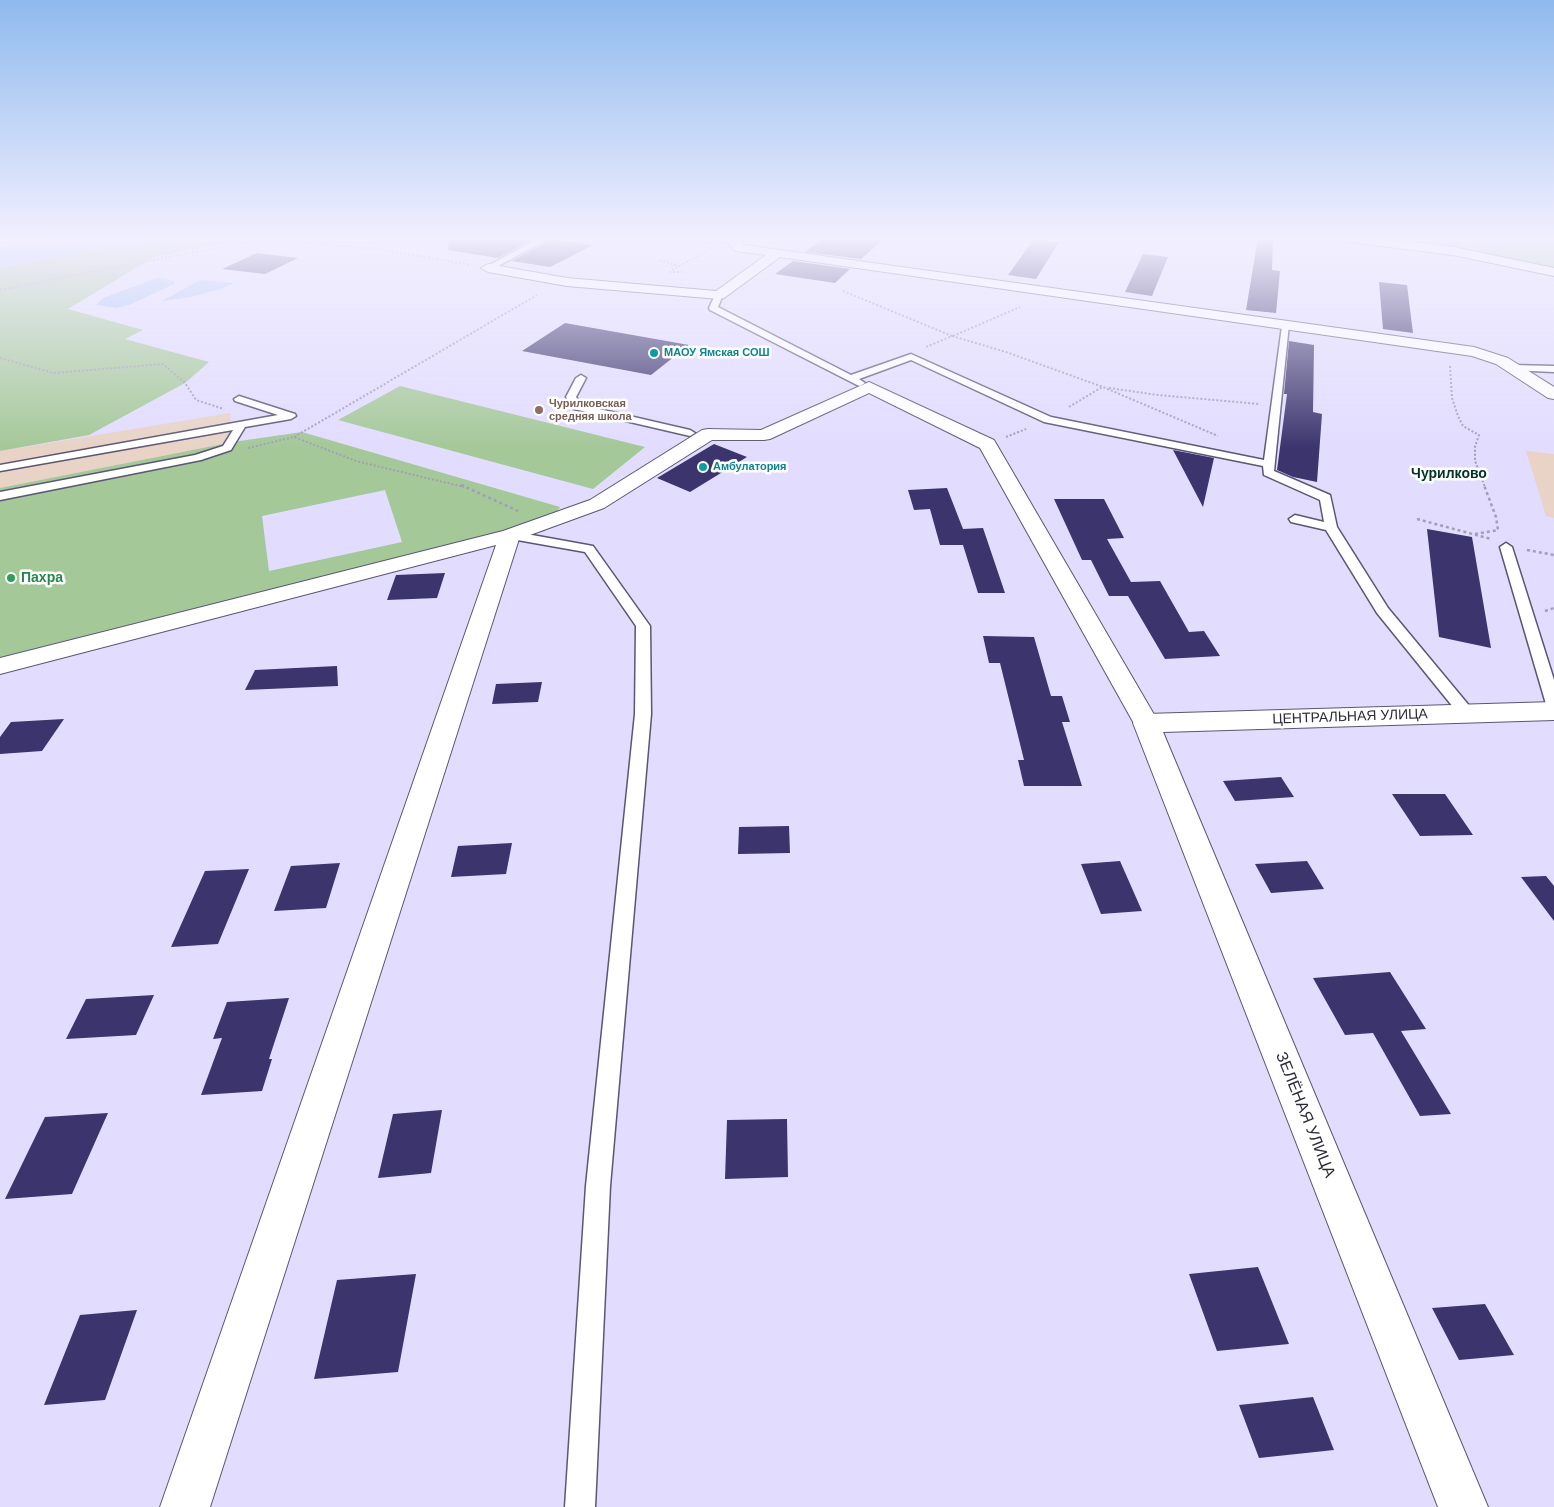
<!DOCTYPE html>
<meta charset="utf-8">
<style>
body{margin:0}
canvas{display:block;background:#e2dcff}
</style>
<canvas width="1554" height="1507"></canvas>
<script>
const c = document.querySelector('canvas').getContext('2d');
c.lineJoin = 'round';
function fill(path, color) { c.fillStyle = color; c.fill(path, 'evenodd'); }
const toPath = rows => new Path2D(rows.map(r => 'M' + r).join(''));
function trace(path, color, width, dash) { c.strokeStyle = color; c.lineWidth = width; c.lineCap = dash ? 'butt' : 'round'; c.setLineDash(dash || []); c.stroke(path); }
function label(font, color, halo, rows, align = 'center') {
  c.font = font + ' Helvetica,sans-serif'; c.lineWidth = 5; c.setLineDash([]); c.textBaseline = 'middle'; c.strokeStyle = halo; c.fillStyle = color; for (const [text, x, y, turn = 0] of rows) {
    c.save(); c.translate(x, y); c.rotate((+turn || 0) * Math.PI / 180); c.textAlign = isNaN(turn) ? turn : align; if (halo) c.strokeText(text, 0, 0); c.fillText(text, 0, 0); c.restore();
  }
}
fill(toPath([
 [230,413,233,442,0,488,0,451],
 [1526,451,1554,454,1554,518,1546,516]
]), '#e8d3c6');
fill(toPath([
 [156,238,250,238,154,257,68,309,143,330,125,339,209,362,185,383,89,435,0,451,0,268],
 [1423,238,1554,238,1554,269,1495,256,1471,248,1456,247],
 [400,386,645,447,593,489,338,420],
 [302,432,560,507,545,531,0,666,0,488,233,442],
 [385,490,402,542,269,571,262,516]
]), '#a4c898');
fill(toPath([
 [51,238,156,238,0,268,0,247],
 [157,278,175,281,174,284,129,305,116,308,96,305,103,298],
 [200,280,234,283,221,289,190,297,162,301]
]), '#aac4f5');
fill(toPath([
 [449,238,535,238,498,258,448,250],
 [546,238,548,238,593,245,550,267,512,261,547,242],
 [823,238,885,238,861,259,805,252],
 [1258,238,1273,238,1272,270,1280,271,1276,313,1246,310],
 [1034,239,1059,242,1036,279,1008,275],
 [257,253,298,258,265,274,222,269],
 [1143,254,1168,257,1152,296,1125,292],
 [793,261,850,269,835,283,775,274],
 [1379,282,1407,285,1413,333,1383,329],
 [565,323,689,345,651,375,522,351],
 [1289,341,1314,345,1313,412,1322,414,1317,482,1293,477,1277,470,1287,394,1284,394],
 [714,444,747,457,690,492,657,478],
 [1173,450,1214,458,1203,507],
 [947,488,963,529,983,528,1005,593,978,593,963,545,940,545,930,509,914,510,908,490],
 [1054,499,1104,499,1124,538,1107,539,1131,582,1160,581,1189,632,1204,631,1220,656,1165,659,1128,596,1109,596,1091,560,1082,560],
 [1427,529,1472,537,1491,648,1439,637],
 [445,573,437,598,387,600,396,575],
 [983,636,1034,637,1051,696,1062,696,1070,722,1062,722,1082,786,1024,786,1018,760,1024,760,1000,663,989,663],
 [337,666,338,686,245,690,255,670],
 [542,682,538,702,492,704,496,684],
 [64,719,42,751,0,754,0,737,11,722],
 [1281,777,1294,797,1235,801,1223,781],
 [1392,794,1445,794,1473,835,1420,836],
 [789,826,790,853,738,854,739,827],
 [512,843,506,874,451,877,458,846],
 [1120,861,1142,911,1101,914,1081,864],
 [1307,861,1324,889,1271,893,1255,864],
 [340,863,326,908,274,911,291,866],
 [249,869,218,944,171,947,205,871],
 [1546,876,1554,886,1554,921,1521,877],
 [1390,972,1426,1029,1401,1031,1451,1114,1420,1116,1373,1033,1345,1035,1313,978],
 [154,995,136,1035,66,1039,86,999],
 [289,998,269,1059,272,1059,262,1091,201,1095,222,1038,213,1039,227,1002],
 [442,1110,431,1173,378,1178,393,1114],
 [108,1113,72,1194,5,1199,45,1117],
 [787,1119,788,1177,725,1179,727,1120],
 [1258,1267,1289,1344,1217,1351,1189,1274],
 [416,1274,398,1372,314,1379,337,1280],
 [1485,1304,1514,1355,1459,1360,1432,1308],
 [137,1310,105,1400,44,1405,80,1315],
 [1313,1397,1334,1450,1259,1458,1239,1405]
]), '#3b346d');
const service = toPath([
 [539,238,546,240,491,270,484,268,539,238],
 [716,293,723,295,718,307,851,375,911,354,1051,417,1264,460,1282,326,1283,324,1289,324,1274,471,1330,495,1337,527,1388,608,1476,714,1474,718,1468,719,1462,718,1377,613,1326,530,1291,522,1289,519,1295,515,1324,522,1320,500,1264,475,1263,466,1044,422,911,360,859,379,865,383,860,386,857,385,710,310,709,308,716,293],
 [1512,365,1554,366,1554,372,1509,370,1509,366,1512,365],
 [581,375,586,378,576,397,582,405,690,430,695,433,690,436,574,409,566,397,576,378,581,375],
 [239,396,295,414,296,416,291,419,245,427,231,450,201,460,0,500,0,492,195,455,223,446,233,430,0,471,0,465,278,415,235,401,234,399,239,396],
 [510,531,593,546,650,626,651,714,610,1186,595,1507,565,1507,586,1186,635,714,636,626,585,552,506,538,504,535,510,531],
 [1506,543,1512,547,1554,680,1554,709,1549,708,1546,704,1500,547,1506,543]
]);
const minor = toPath([
 [732,238,745,238,741,243,744,245,1474,347,1508,358,1554,387,1554,399,1548,398,1496,364,1472,356,780,257,724,298,719,299,567,286,488,272,481,268,488,264,567,278,716,291,766,255,736,251,728,244,732,238],
 [1344,238,1380,238,1453,247,1554,268,1554,276,1453,255,1350,242,1344,238],
 [869,382,994,440,1159,723,1155,729,1146,732,1137,729,980,448,869,393,770,439,764,440,712,440,604,508,519,539,210,1507,160,1507,496,545,0,674,0,658,503,531,590,500,702,430,708,429,761,430,869,382]
]);
const tertiary = toPath([
 [1554,702,1554,720,1163,732,1488,1507,1438,1507,1133,723,1137,717,1146,714,1554,702]
]);
trace(service, '#5b5673', 3);
trace(minor, '#5b5673', 2);
trace(tertiary, '#5b5673', 2);
trace(toPath([
 [265,238,383,250,470,265],
 [659,260,679,266],
 [672,270,714,247],
 [669,272,682,272],
 [0,290,265,238],
 [843,291,952,336,926,347],
 [952,336,1006,352,1103,387,1218,436],
 [953,336,1020,307],
 [0,358,54,373,163,364,185,383,196,400,224,409],
 [1450,366,1452,398,1458,416,1463,426,1479,435,1475,446,1475,461,1485,487],
 [1109,388,1158,395,1259,404],
 [1069,407,1102,387],
 [294,437,537,295],
 [1006,437,1026,429],
 [248,448,294,437,356,461,464,487]
]), '#a29eb9', 2, [2, 2]);
trace(toPath([
 [461,485,518,511],
 [1417,519,1491,539],
 [1475,534,1498,530,1496,517,1484,485],
 [1527,550,1554,555],
 [1545,611,1554,608]
]), '#a29eb9', 2.5, [3, 3]);
fill(service, '#fff');
fill(minor, '#fff');
fill(tertiary, '#fff');
const sky = c.createLinearGradient(0, 0, 0, 449);
sky.addColorStop(0, '#8fbaed');
sky.addColorStop(0.53, '#f2efff');
sky.addColorStop(1, '#f2efff00');
c.fillStyle = sky;
c.fillRect(0, 0, 1554, 449);
for (const [x, y, r, color] of [
 [654,353,5,"#0f9aa8"],
 [539,410,5,"#8d6e63"],
 [703,467,5,"#0f9aa8"],
 [11,578,5,"#2e9e5b"]
]) { const dot = new Path2D(); dot.arc(x, y, r, 0, 2 * Math.PI); c.fillStyle = color; c.fill(dot); trace(dot, '#fff', 2); }
label('bold 11px', '#0d838f', '#fff', [
 ["МАОУ Ямская СОШ",664,353],
 ["Амбулатория",713,467]
], 'left');
label('bold 11px', '#785e54', '#fff', [
 ["Чурилковская",549,404],
 ["средняя школа",549,417]
], 'left');
label('bold 14px', '#032', '#fff', [
 ["Чурилково",1449,474]
]);
label('bold 14px', '#27864d', '#fff', [
 ["Пахра",21,578]
], 'left');
label('14px', '#2d2b38', '#fff', [
 ["ЦЕНТРАЛЬНАЯ УЛИЦА",1350,717,-2]
]);
label('16px', '#2d2b38', '#fff', [
 ["ЗЕЛЁНАЯ УЛИЦА",1305,1115,68]
]);
</script>
